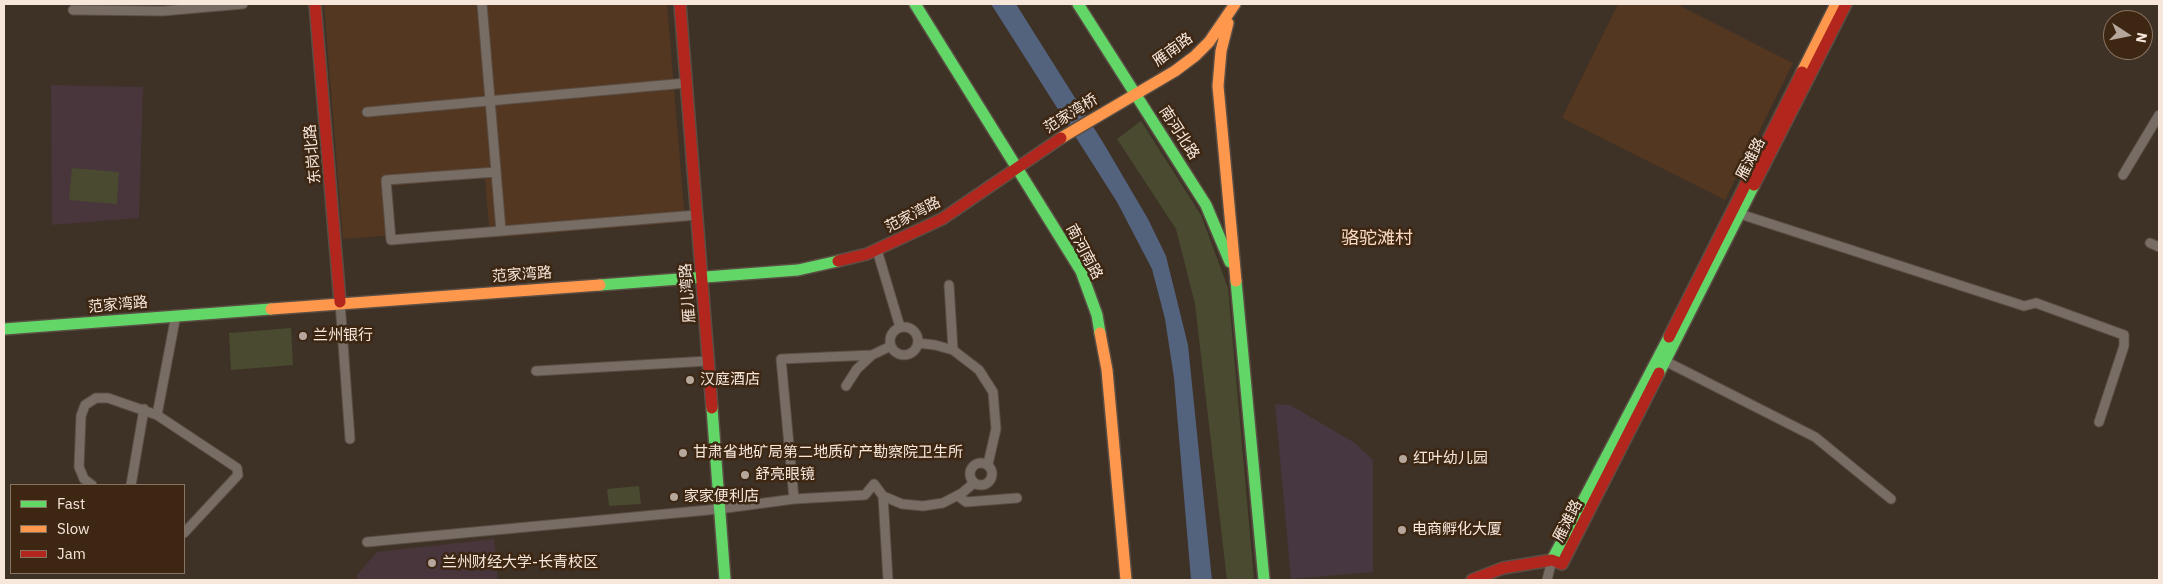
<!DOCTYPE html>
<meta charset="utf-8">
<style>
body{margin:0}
#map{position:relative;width:2163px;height:584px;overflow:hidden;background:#3e3126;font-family:"IBM Plex Sans",sans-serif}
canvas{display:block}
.frame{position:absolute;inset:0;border:5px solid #f7e7db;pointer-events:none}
.legend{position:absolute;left:10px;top:484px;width:175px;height:90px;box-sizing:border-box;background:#3d2612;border:1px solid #877362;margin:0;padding:6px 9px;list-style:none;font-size:15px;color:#f7e7db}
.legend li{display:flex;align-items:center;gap:10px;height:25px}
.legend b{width:25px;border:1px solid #877362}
.north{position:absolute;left:2103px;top:10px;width:50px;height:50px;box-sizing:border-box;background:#3d2612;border:1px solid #877362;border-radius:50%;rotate:101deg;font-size:14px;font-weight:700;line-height:20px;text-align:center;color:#f7e7db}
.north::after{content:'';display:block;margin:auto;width:18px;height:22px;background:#b6a79c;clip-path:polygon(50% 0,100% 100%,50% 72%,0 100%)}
</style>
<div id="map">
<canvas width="2163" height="584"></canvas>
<div class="frame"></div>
<ul class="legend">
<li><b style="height:6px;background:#63d668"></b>Fast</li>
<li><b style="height:6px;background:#ff974d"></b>Slow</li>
<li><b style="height:6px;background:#b3261e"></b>Jam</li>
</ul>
<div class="north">N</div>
</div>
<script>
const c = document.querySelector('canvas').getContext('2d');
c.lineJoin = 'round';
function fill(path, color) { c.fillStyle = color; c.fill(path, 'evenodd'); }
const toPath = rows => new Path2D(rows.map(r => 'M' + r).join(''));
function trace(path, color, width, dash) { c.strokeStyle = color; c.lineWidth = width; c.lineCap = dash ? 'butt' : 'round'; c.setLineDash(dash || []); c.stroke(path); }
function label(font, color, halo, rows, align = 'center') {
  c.font = font + ' "IBM Plex Sans","Noto Sans SC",sans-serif'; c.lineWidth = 5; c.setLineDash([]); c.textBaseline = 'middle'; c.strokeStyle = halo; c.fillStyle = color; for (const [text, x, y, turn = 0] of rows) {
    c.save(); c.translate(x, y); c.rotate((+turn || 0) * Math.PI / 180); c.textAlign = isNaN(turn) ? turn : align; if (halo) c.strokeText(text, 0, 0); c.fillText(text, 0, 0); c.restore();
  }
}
fill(toPath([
 [324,4,667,4,685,222,490,238,485,178,389,186,393,235,343,239],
 [1618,4,1676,4,1793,63,1725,200,1562,118]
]), '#543721');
fill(toPath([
 [1275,404,1290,405,1355,443,1373,460,1373,572,1291,579]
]), '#473740');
fill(toPath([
 [51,85,143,87,139,218,52,225],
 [494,539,498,580,357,580,357,575,377,552]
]), '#48363c');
fill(toPath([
 [1141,121,1201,215,1228,288,1254,580,1227,580,1195,304,1176,229,1117,139],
 [72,168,119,172,117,204,69,200],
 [291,328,293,365,231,370,229,333],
 [639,486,641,504,609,506,607,489]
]), '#494a30');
fill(toPath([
 [991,4,1016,4,1104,144,1148,219,1166,256,1188,345,1212,580,1191,580,1174,378,1165,319,1152,269,1117,202]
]), '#53627d');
const street = toPath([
 [482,4,501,231],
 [73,10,163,11,243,4],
 [367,112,686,83],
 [496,172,386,180,391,240,697,215],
 [2123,175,2159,115],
 [1740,214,2024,306,2036,303,2124,335,2124,346,2099,422],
 [2150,243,2159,247],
 [877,250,900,327],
 [949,285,953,350],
 [340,302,350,439],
 '890 341a14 14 0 1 1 28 0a14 14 0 1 1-28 0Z',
 [918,343,935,345,953,350,979,370,993,392,996,429,988,464],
 [1667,362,1815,437,1891,499],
 [536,371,708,361],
 [846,386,857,369,872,355,891,346],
 [157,415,176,315],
 '970 474a11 11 0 1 1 22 0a11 11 0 1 1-22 0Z',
 [92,485,84,479,79,467,81,416,85,405,96,398,108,398,157,415,237,468,238,475,184,533],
 [131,485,144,409],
 [883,496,888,580],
 [958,496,966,502,1017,498],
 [794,499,781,359,872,355],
 [367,542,719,509,794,499,865,495,874,484,883,496,902,504,923,506,943,503,962,493,974,483],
 [1547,580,1552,560]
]);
const fast = toPath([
 [915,4,1081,271,1097,315,1100,333],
 [1078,4,1206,205,1230,262],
 [1236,281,1264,580],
 [600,285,798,270,838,261],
 [4,329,271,309],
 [1659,373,1754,185],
 [712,408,725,580],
 [1552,560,1669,337]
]);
const slow = toPath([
 [1228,23,1221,51,1218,86,1236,281],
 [1802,72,1836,4],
 [1061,138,1175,71,1195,56,1209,42,1235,4],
 [271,309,600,285],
 [1100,333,1107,370,1126,580]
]);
const jam = toPath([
 [315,4,340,302],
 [680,4,712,408],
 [1754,185,1846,4],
 [838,261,867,254,942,219,1061,138],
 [1669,337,1802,72],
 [1472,580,1503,568,1552,560,1562,564,1659,373]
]);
trace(street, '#5a4e44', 11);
trace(fast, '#5a4e44', 14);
trace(slow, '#5a4e44', 14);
trace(jam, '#5a4e44', 14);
trace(street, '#786d65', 9);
trace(fast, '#63d668', 11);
trace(slow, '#ff974d', 11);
trace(jam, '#b3261e', 11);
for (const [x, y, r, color] of [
 [303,336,5,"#b6a79c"],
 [690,380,5,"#b6a79c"],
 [683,453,5,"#b6a79c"],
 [1403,459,5,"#b6a79c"],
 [745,475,5,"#b6a79c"],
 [674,497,5,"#b6a79c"],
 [1402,530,5,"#b6a79c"],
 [432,563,5,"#b6a79c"]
]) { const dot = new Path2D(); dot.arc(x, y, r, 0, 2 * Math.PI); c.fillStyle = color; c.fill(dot); trace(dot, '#3d2612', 2); }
label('15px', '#f7e7db', '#3d2612', [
 ["雁南路",1173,50,-36],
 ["范家湾桥",1071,114,-32],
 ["南河北路",1179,133,57],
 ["东岗北路",313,154,-95],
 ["雁滩路",1751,159,-63],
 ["范家湾路",913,215,-27],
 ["南河南路",1084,252,62],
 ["范家湾路",522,275,-4],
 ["雁儿湾路",688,293,-94],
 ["范家湾路",118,305,-5],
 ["雁滩路",1568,521,-63]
]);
label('15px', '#f7e7db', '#3d2612', [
 ["兰州银行",313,336],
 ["汉庭酒店",700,380],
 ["甘肃省地矿局第二地质矿产勘察院卫生所",693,453],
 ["红叶幼儿园",1413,459],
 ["舒亮眼镜",755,475],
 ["家家便利店",684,497],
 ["电商孵化大厦",1412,530],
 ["兰州财经大学-长青校区",442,563]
], 'left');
label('18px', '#fbdbc4', '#3d2612', [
 ["骆驼滩村",1377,239]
]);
</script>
